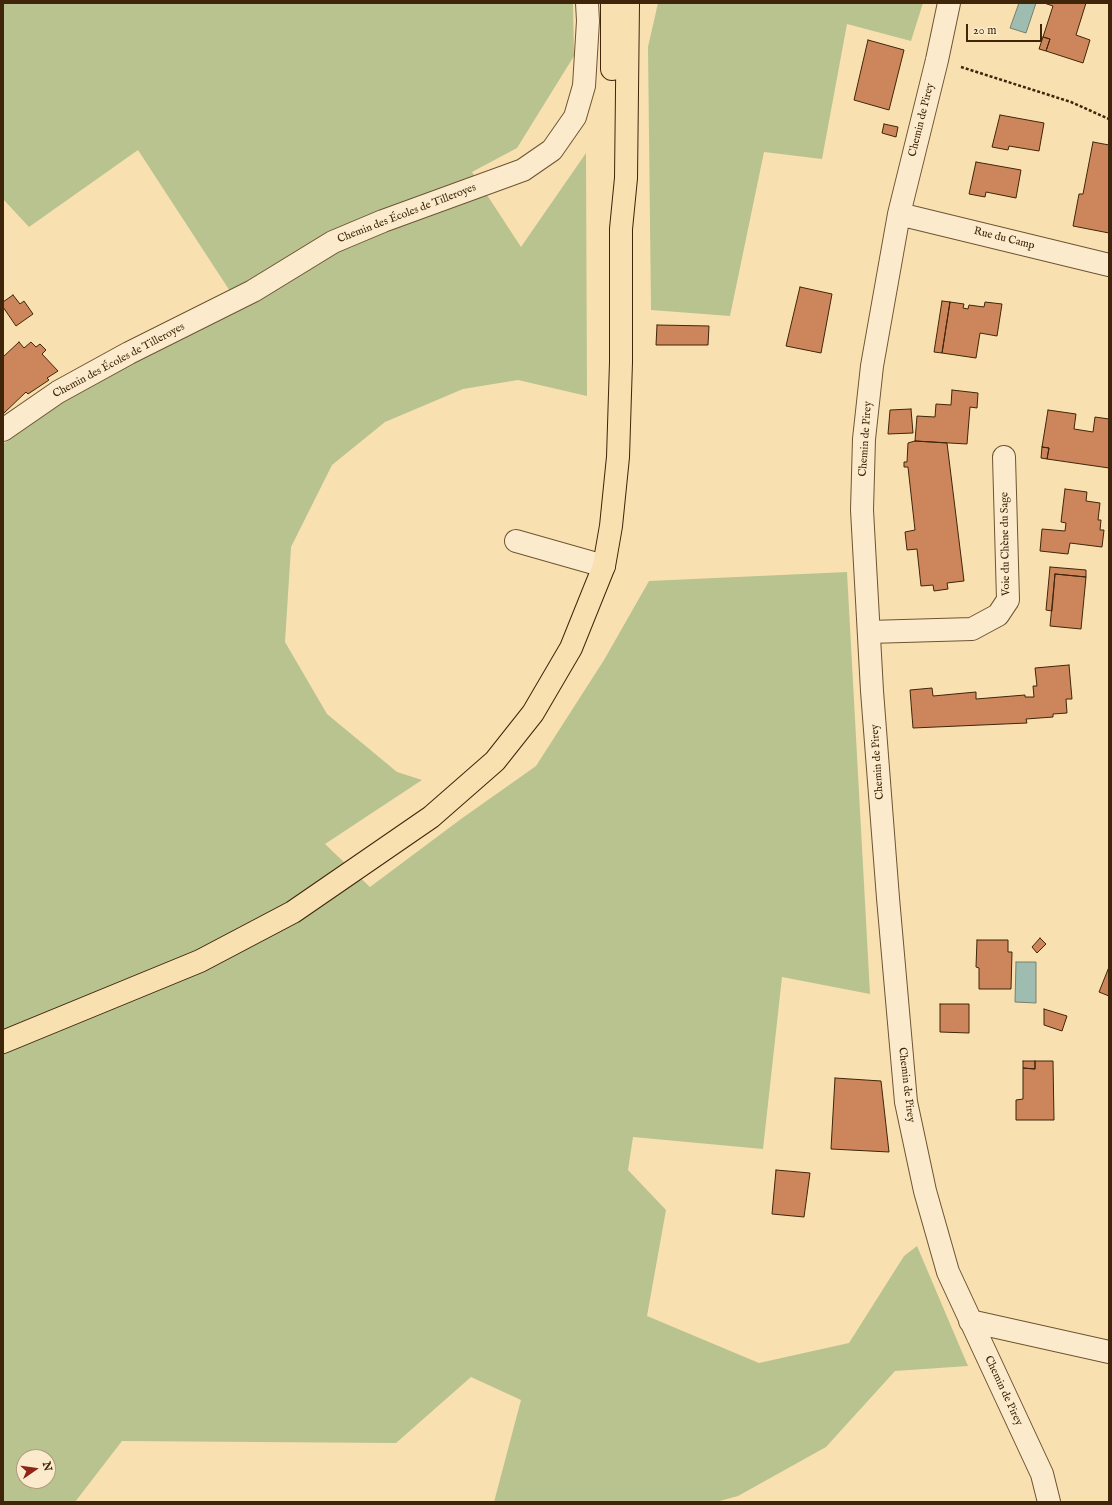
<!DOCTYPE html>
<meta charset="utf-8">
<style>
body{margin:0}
#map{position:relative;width:1112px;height:1505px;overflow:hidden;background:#f9e0b1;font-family:"IM FELL English",serif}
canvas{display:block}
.frame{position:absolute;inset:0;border:4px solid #3f2509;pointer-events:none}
.north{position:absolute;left:16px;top:1449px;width:40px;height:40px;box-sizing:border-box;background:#fbebcc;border:1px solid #b09c7e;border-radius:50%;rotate:77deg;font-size:11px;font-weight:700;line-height:16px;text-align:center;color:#3f2509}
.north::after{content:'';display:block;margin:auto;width:14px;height:18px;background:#8f2418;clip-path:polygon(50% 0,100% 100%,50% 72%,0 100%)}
.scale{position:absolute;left:966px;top:24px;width:76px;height:18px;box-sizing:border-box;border:2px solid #3f2509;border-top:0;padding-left:5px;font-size:12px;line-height:14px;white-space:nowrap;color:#3f2509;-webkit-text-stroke:3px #fbebcc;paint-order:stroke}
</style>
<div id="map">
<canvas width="1112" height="1505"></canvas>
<div class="frame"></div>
<div class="north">N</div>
<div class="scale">20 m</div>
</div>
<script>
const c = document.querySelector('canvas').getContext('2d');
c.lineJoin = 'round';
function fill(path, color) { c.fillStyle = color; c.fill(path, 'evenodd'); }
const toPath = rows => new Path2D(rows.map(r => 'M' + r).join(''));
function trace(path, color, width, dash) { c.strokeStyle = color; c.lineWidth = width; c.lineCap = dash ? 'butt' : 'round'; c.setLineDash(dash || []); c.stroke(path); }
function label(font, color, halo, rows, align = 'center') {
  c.font = font + ' "IM FELL English",serif'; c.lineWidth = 3.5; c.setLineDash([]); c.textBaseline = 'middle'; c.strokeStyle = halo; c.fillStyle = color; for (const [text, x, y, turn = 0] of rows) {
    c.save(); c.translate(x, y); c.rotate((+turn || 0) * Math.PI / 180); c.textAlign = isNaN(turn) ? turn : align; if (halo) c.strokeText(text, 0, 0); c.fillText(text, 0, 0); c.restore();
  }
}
fill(toPath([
 [3,3,573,3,574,56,517,148,472,172,521,247,586,153,587,396,518,380,463,389,385,422,332,465,291,547,285,642,327,714,397,772,422,780,325,844,370,887,461,819,536,766,604,660,649,581,847,572,870,994,782,977,763,1149,633,1137,628,1170,666,1210,647,1316,759,1363,849,1343,904,1256,917,1246,968,1366,895,1371,826,1447,738,1496,716,1502,494,1502,521,1400,471,1377,396,1443,122,1441,75,1502,3,1502,3,444,73,393,239,305,138,150,29,227,3,199],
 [24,1457,48,1457,48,1481,24,1481],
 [658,3,923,3,911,41,847,24,822,159,764,152,730,316,651,310,648,47]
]), '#b8c390');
const water = toPath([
 [1019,3,1036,3,1026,33,1010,28,1019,3],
 [1016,962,1036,962,1036,1003,1015,1002,1016,962]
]);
fill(water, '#9ebcb0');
trace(water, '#78806d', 1);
const building = toPath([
 [1044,3,1086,3,1076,35,1090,40,1083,63,1046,51,1050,39,1043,37,1053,6,1044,3],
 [1043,37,1050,39,1046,51,1039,49,1043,37],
 [868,40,904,50,889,110,854,100,868,40],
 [1000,115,1044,123,1039,151,1009,146,1008,150,992,147,1000,115],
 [884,124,898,127,896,137,882,133,884,124],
 [1093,142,1109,145,1109,233,1073,226,1079,194,1083,194,1093,142],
 [976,162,1021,170,1016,198,986,192,985,197,969,194,976,162],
 [800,287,832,294,821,353,786,346,800,287],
 [13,295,20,304,24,301,33,314,16,326,3,307,3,302,13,295],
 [942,301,950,302,942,353,934,352,942,301],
 [950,302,964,304,963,308,968,309,969,305,984,307,985,302,1002,304,997,336,980,333,976,358,942,353,950,302],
 [657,325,709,326,708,345,656,345,657,325],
 [19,342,24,348,31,342,36,347,40,344,46,350,42,354,58,371,47,378,49,380,28,394,26,392,3,414,3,357,19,342],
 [952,390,978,393,977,408,970,407,967,444,915,441,917,416,935,417,936,404,951,405,952,390],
 [911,409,913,433,888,434,890,410,911,409],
 [1048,410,1076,414,1074,429,1093,432,1095,417,1109,419,1109,468,1047,459,1049,448,1042,447,1048,410],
 [915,441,947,443,964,581,947,583,948,589,934,591,933,585,921,586,917,549,907,550,905,532,915,530,908,467,904,467,904,462,907,462,908,443,915,441],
 [1042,447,1049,448,1047,459,1041,458,1042,447],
 [1065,489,1087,492,1086,501,1100,503,1098,520,1101,520,1100,530,1104,530,1102,547,1070,543,1068,554,1040,551,1042,529,1065,531,1066,523,1061,522,1065,489],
 [1050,567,1086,570,1086,577,1055,574,1052,611,1046,610,1050,567],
 [1055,574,1086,577,1081,629,1050,626,1055,574],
 [1069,665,1072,699,1066,699,1067,713,1053,714,1053,717,1026,719,1027,723,913,728,910,690,932,688,933,696,976,692,976,699,1025,695,1025,697,1034,697,1033,686,1037,686,1035,668,1069,665],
 [1040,938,1046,944,1037,953,1032,947,1040,938],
 [977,940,1008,940,1008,952,1012,952,1011,989,979,989,979,968,976,967,977,940],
 [1109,967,1109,996,1099,992,1109,967],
 [940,1004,969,1004,969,1033,940,1032,940,1004],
 [1044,1009,1067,1016,1062,1031,1044,1025,1044,1009],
 [1023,1061,1035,1061,1035,1069,1023,1068,1023,1061],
 [1035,1061,1053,1061,1054,1120,1016,1120,1016,1100,1023,1099,1023,1068,1035,1069,1035,1061],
 [835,1078,881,1081,889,1152,831,1149,835,1078],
 [776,1170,810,1173,804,1217,772,1214,776,1170]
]);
fill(building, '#cd865c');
trace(building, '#3f2509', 1);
const minor = toPath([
 [949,3,937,60,899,214,872,366,864,439,862,510,872,691,888,898,906,1102,925,1191,948,1272,1042,1474,1049,1502],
 [899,214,1109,265],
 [3,430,58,392,129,353,253,291,333,242,383,221,523,170,552,150,575,117,584,86,588,21,587,3],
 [516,541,604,566],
 [869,632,972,629,998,615,1008,600,1004,457],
 [970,1321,1109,1352]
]);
const major = toPath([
 [612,3,612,69],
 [3,1042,200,961,293,912,431,817,495,761,533,713,571,648,604,566,611,526,618,457,621,362,621,229,626,178,628,3]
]);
trace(minor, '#6e5433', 24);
trace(major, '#3f2509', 24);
trace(toPath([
 [961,67,1071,102,1109,119]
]), '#3f2509', 2.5, [3, 2]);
trace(minor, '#fbebcc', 22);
trace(major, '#f9e0b1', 22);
label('11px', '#3f2509', '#fbebcc', [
 ["Chemin de Pirey",922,120,-76],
 ["Chemin des Écoles de Tilleroyes",407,214,-21],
 ["Rue du Camp",1004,239,14],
 ["Chemin des Écoles de Tilleroyes",119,361,-28],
 ["Chemin de Pirey",866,439,-86],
 ["Voie du Chène du Sage",1006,544,-91],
 ["Chemin de Pirey",878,762,-94],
 ["Chemin de Pirey",906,1085,83],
 ["Chemin de Pirey",1003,1391,65]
]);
</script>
